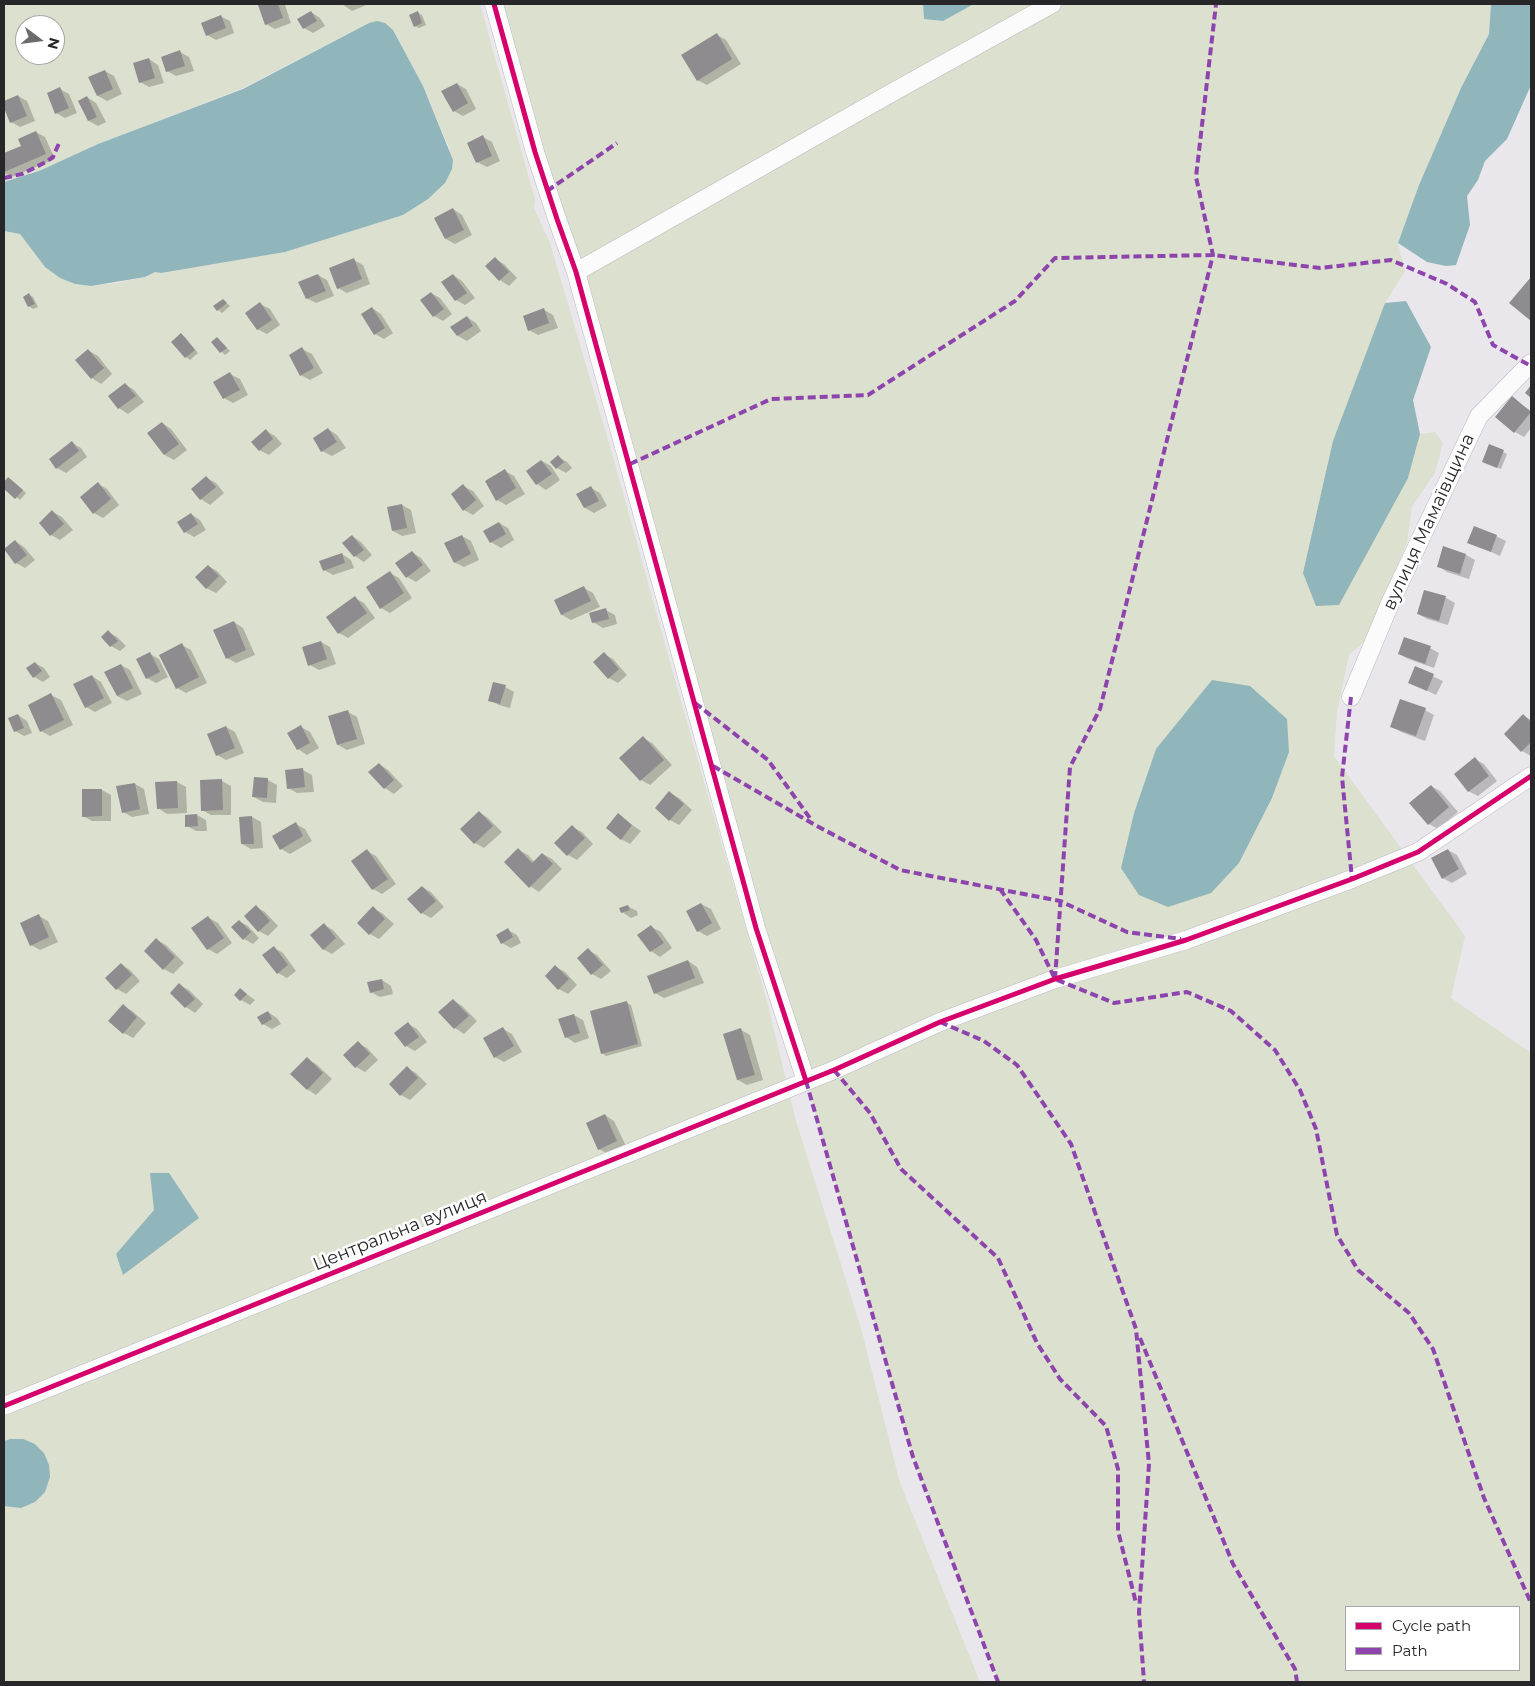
<!DOCTYPE html>
<meta charset="utf-8">
<style>
body{margin:0}
#map{position:relative;width:1535px;height:1686px;overflow:hidden;background:#e9e7ec;font-family:Montserrat,sans-serif}
canvas{display:block}
.frame{position:absolute;inset:0;border:5px solid #272629;pointer-events:none}
.legend{position:absolute;left:1345px;top:1606px;width:175px;height:65px;box-sizing:border-box;background:#fff;border:1px solid #a9a8a9;margin:0;padding:6px 9px;list-style:none;font-size:15px;color:#272629}
.legend li{display:flex;align-items:center;gap:10px;height:25px}
.legend b{width:25px;border:1px solid #a9a8a9}
.north{position:absolute;left:15px;top:15px;width:50px;height:50px;box-sizing:border-box;background:#fff;border:1px solid #a9a8a9;border-radius:50%;rotate:105deg;font-size:14px;font-weight:700;line-height:20px;text-align:center;color:#272629}
.north::after{content:'';display:block;margin:auto;width:18px;height:22px;background:#6b6a6d;clip-path:polygon(50% 0,100% 100%,50% 72%,0 100%)}
</style>
<div id="map">
<canvas width="1535" height="1686"></canvas>
<div class="frame"></div>
<ul class="legend">
<li><b style="height:6px;background:#d6006c"></b>Cycle path</li>
<li><b style="height:6px;background:#8e44ad"></b>Path</li>
</ul>
<div class="north">N</div>
</div>
<script>
const c = document.querySelector('canvas').getContext('2d');
c.lineJoin = 'round';
function fill(path, color) { c.fillStyle = color; c.fill(path, 'evenodd'); }
const toPath = rows => new Path2D(rows.map(r => 'M' + r).join(''));
function trace(path, color, width, dash) { c.strokeStyle = color; c.lineWidth = width; c.lineCap = dash ? 'butt' : 'round'; c.setLineDash(dash || []); c.stroke(path); }
function label(font, color, halo, rows, align = 'center') {
  c.font = font + ' Montserrat,sans-serif'; c.lineWidth = 5; c.setLineDash([]); c.textBaseline = 'middle'; c.strokeStyle = halo; c.fillStyle = color; for (const [text, x, y, turn = 0] of rows) {
    c.save(); c.translate(x, y); c.rotate((+turn || 0) * Math.PI / 180); c.textAlign = isNaN(turn) ? turn : align; if (halo) c.strokeText(text, 0, 0); c.fillText(text, 0, 0); c.restore();
  }
}
fill(toPath([
 [4,4,480,4,535,199,534,208,550,243,612,453,680,698,768,1005,796,1121,861,1328,900,1483,980,1682,4,1682,4,1506,6,1507,49,1465,44,1453,35,1444,10,1439,4,1441,4,231,20,234,45,267,60,278,75,284,91,286,117,283,145,277,155,272,161,273,285,252,403,215,437,191,450,150,423,86,393,30,369,23,243,88,98,144,39,171,4,182],
 [25,25,55,25,55,55,25,55],
 [154,1210,123,1275,116,1254],
 [494,4,923,4,924,19,943,21,974,4,1491,4,1489,34,1461,88,1419,185,1398,243,1405,271,1385,303,1408,478,1420,434,1435,432,1443,443,1435,473,1412,507,1407,543,1365,641,1349,655,1337,712,1334,756,1465,936,1451,998,1530,1052,1531,1051,1531,1682,998,1682,913,1457,806,1081],
 [1156,749,1289,752,1272,798,1239,863,1121,868,1134,813],
 [1346,1607,1519,1607,1519,1670,1346,1670]
]), '#dce0ce');
fill(toPath([
 [923,4,974,4,943,21,924,19],
 [1491,4,1531,4,1531,85,1507,139,1485,161,1478,180,1467,196,1470,225,1456,265,1446,266,1427,262,1398,243,1419,185,1461,88,1489,34],
 [377,21,385,23,393,30,423,86,453,160,452,169,445,183,428,199,403,215,285,252,161,273,155,272,145,277,91,286,75,284,60,278,45,267,20,234,4,231,4,182,39,171,98,144,243,89,369,23],
 [1406,301,1431,347,1413,400,1420,434,1408,478,1339,605,1316,606,1303,573,1333,441,1385,303],
 [1212,680,1250,686,1287,719,1289,752,1272,798,1239,863,1211,893,1168,907,1139,895,1121,868,1134,813,1156,749],
 [150,1173,169,1173,199,1218,123,1275,116,1254,154,1210],
 [10,1439,23,1439,35,1444,44,1453,49,1465,50,1477,45,1492,35,1502,21,1508,4,1506,4,1441]
]), '#90b5ba');
fill(toPath([
 [265,4,282,4,285,5,291,23,275,29,266,24,259,6],
 [342,4,366,4,366,5,352,11],
 [311,12,320,18,325,26,313,33,304,28],
 [418,13,422,15,426,25,419,28,415,26],
 [220,16,230,21,234,33,216,40,207,35],
 [717,35,726,40,741,64,707,85,697,80],
 [180,52,189,57,194,71,176,76,167,71],
 [149,59,158,65,164,83,149,87,140,82],
 [105,71,114,76,122,94,107,101,98,96],
 [457,84,466,89,476,109,463,116,454,111],
 [60,89,69,94,77,113,65,118,56,113],
 [18,96,27,101,35,121,20,127,11,122,4,105,4,102],
 [87,97,96,103,106,122,98,126,89,121,79,101],
 [36,132,45,137,55,159,12,177,4,173,4,155,23,146],
 [483,137,492,142,500,161,487,167,477,162],
 [453,209,462,215,472,235,455,244,446,239,436,218],
 [495,259,504,264,517,278,509,286,500,280,487,266],
 [354,260,363,265,370,284,347,293,338,288],
 [318,275,327,280,334,296,316,303,306,298],
 [453,275,462,281,475,298,465,305,456,300],
 [431,293,440,298,452,314,443,321,434,316],
 [29,295,33,297,38,307,33,309,29,306],
 [223,300,230,306,222,313,215,307],
 [260,304,270,309,280,325,267,334,257,329],
 [372,308,381,314,393,333,384,339,375,334],
 [544,310,553,315,558,328,538,335,529,330],
 [467,317,476,323,481,331,467,341,458,336],
 [181,335,185,337,198,353,190,360,186,357,173,342],
 [217,338,230,351,225,355,212,342],
 [302,349,312,354,323,373,310,380,301,375],
 [89,351,98,356,112,374,101,384,92,378,77,360],
 [230,374,240,379,248,395,233,403,224,398],
 [125,384,134,390,144,402,128,414,119,408],
 [1512,398,1531,411,1531,428,1524,437,1515,432],
 [162,423,171,429,187,450,174,460,165,455,149,434],
 [328,429,337,435,346,448,332,456,322,451],
 [266,431,275,436,282,444,269,455,259,450],
 [72,443,81,448,87,457,66,473,57,468],
 [1503,452,1507,454,1501,469,1488,464],
 [558,457,567,462,572,468,566,473,557,468],
 [542,461,551,466,560,480,546,490,537,484],
 [505,471,514,476,525,494,506,505,497,500],
 [9,478,26,493,20,500,4,487,4,484],
 [207,478,216,483,224,493,210,505,201,499,193,490],
 [98,484,107,489,119,505,103,518,94,513],
 [463,486,473,491,484,506,473,515,464,510],
 [591,488,600,493,607,506,594,513,585,508],
 [402,505,411,510,416,533,402,536,393,531],
 [53,512,62,517,73,530,60,540,51,535,40,523],
 [191,514,200,520,206,530,194,537,185,532],
 [499,523,508,528,514,540,501,548,491,542,485,531],
 [352,536,361,542,372,555,364,562,355,556,344,543],
 [462,536,471,541,479,560,464,567,454,562],
 [1496,536,1506,541,1500,556,1469,542],
 [15,541,24,547,35,560,25,568,16,563],
 [1444,548,1466,555,1475,560,1469,579,1447,572,1438,566],
 [412,552,421,558,431,571,416,582,407,577],
 [342,554,351,560,354,568,333,575,324,570],
 [208,566,217,571,227,582,216,593,206,588],
 [390,573,399,578,412,598,390,613,381,608],
 [584,588,593,593,600,607,571,620,562,615,556,601],
 [1425,592,1446,598,1455,603,1448,625,1427,619,1418,614],
 [355,598,364,603,375,618,348,638,339,633],
 [606,610,615,615,617,624,603,628,593,622],
 [234,622,243,628,255,655,236,663,227,658],
 [108,632,117,637,126,646,120,651,111,646],
 [321,642,330,647,336,664,319,670,310,665],
 [182,645,191,650,207,683,186,693,177,688],
 [1430,648,1439,653,1434,668,1408,659,1399,654],
 [150,654,159,659,168,677,156,683,147,678],
 [604,654,613,659,627,675,618,683,609,678],
 [35,663,44,668,50,677,43,682,34,677],
 [121,665,130,670,142,694,127,701,117,696],
 [1415,668,1443,681,1436,695,1409,682],
 [92,676,101,682,112,703,95,712,86,707],
 [505,687,514,692,510,708,499,705,490,700],
 [51,695,61,700,73,725,50,736,41,731],
 [1425,710,1434,715,1425,741,1401,732,1392,727],
 [348,712,357,717,365,744,347,750,338,745],
 [18,715,27,721,32,733,24,736,15,731],
 [1524,716,1531,720,1531,756,1522,751],
 [226,727,235,732,244,753,226,760,217,755],
 [301,727,310,732,319,748,307,755,298,749],
 [643,738,652,743,672,765,650,785,641,780,621,758],
 [1475,759,1484,764,1497,781,1478,796,1468,791],
 [379,764,388,770,403,786,394,794,385,788,370,772],
 [303,770,312,775,314,792,297,793,288,788],
 [255,779,268,780,277,785,276,803,263,802,254,797],
 [222,781,231,786,231,815,211,815,202,810],
 [177,782,186,787,187,813,167,814,158,808],
 [135,784,144,789,149,814,132,817,123,812],
 [1431,786,1440,791,1458,812,1438,829,1429,824],
 [102,790,111,795,111,821,92,821,83,816],
 [670,793,679,798,692,810,679,825,670,820],
 [479,812,488,818,502,832,484,848,475,843],
 [197,815,206,820,207,831,196,831,187,826],
 [618,815,641,831,630,844,621,839],
 [252,817,261,822,263,848,251,849,242,844,241,818],
 [296,824,305,829,312,841,290,854,281,849],
 [572,827,582,832,593,844,577,860,568,855],
 [518,850,528,855,534,862,543,854,552,859,562,869,539,892,530,886],
 [1448,850,1457,855,1467,874,1452,883,1443,878],
 [367,851,376,856,396,884,382,894,373,889],
 [422,887,431,892,444,907,431,918,422,913],
 [701,904,711,909,721,929,707,936,698,931],
 [627,906,637,911,638,915,631,918,622,912],
 [256,907,265,912,278,926,268,936,259,931],
 [373,908,382,913,394,924,379,939,370,934,359,923],
 [39,916,48,921,58,942,40,950,31,945],
 [209,918,218,923,232,943,217,954,208,949],
 [239,921,248,926,259,938,253,944,244,939],
 [324,925,333,930,345,944,332,954,323,949],
 [651,927,661,932,672,948,660,957,651,951],
 [508,930,517,935,521,943,511,948,502,943],
 [157,940,166,945,184,963,173,974,164,969],
 [274,948,283,953,296,971,287,978,278,973],
 [588,950,597,955,611,971,601,979,592,974,578,958],
 [688,961,697,967,704,983,664,998,655,993],
 [121,964,130,970,140,981,126,994,117,989],
 [556,967,565,972,577,985,568,994,559,989],
 [382,980,391,986,393,994,380,997,371,992],
 [180,985,189,990,203,1004,195,1013,186,1007,172,993],
 [241,990,255,1000,250,1005,241,1000],
 [453,1000,462,1006,477,1021,464,1034,455,1028,440,1012],
 [627,1003,631,1005,642,1046,606,1056,602,1053],
 [123,1006,132,1011,146,1023,133,1038,124,1033],
 [268,1012,277,1018,281,1024,272,1029,263,1024],
 [574,1015,583,1020,589,1038,575,1043,566,1037],
 [408,1024,417,1029,427,1042,415,1051,406,1046],
 [503,1029,512,1034,522,1052,504,1062,495,1057],
 [741,1030,750,1035,763,1080,747,1085,738,1080],
 [358,1043,367,1048,378,1060,365,1072,356,1067],
 [307,1059,316,1064,332,1079,316,1095,307,1089],
 [407,1068,416,1073,427,1084,410,1100,401,1095],
 [605,1115,614,1121,626,1146,608,1154,599,1149]
]), '#0003');
fill(toPath([
 [262,4,278,4,283,18,265,25,258,5],
 [311,11,317,21,303,29,297,19],
 [418,11,422,23,414,27,409,15],
 [221,15,226,28,206,36,201,23],
 [717,33,732,59,697,81,681,55],
 [180,50,185,66,166,72,161,57],
 [149,58,155,78,139,83,133,63],
 [105,70,113,89,97,96,88,77],
 [457,83,468,103,453,112,441,91],
 [60,87,69,108,55,114,47,93],
 [18,95,27,116,10,123,4,108,4,101],
 [87,96,97,117,88,121,78,101],
 [36,131,46,154,4,172,4,153,21,146,18,139],
 [483,135,492,156,476,163,467,143],
 [453,208,464,230,445,239,434,218],
 [495,257,509,272,499,281,485,266],
 [354,258,362,279,337,289,329,268],
 [318,274,326,291,306,299,298,282],
 [453,274,467,293,455,301,441,282],
 [1531,277,1531,321,1509,303],
 [431,292,444,309,433,317,420,300],
 [29,293,35,304,28,307,23,297],
 [223,299,227,303,217,311,213,306],
 [260,302,272,320,257,330,245,313],
 [372,307,385,328,374,335,361,314],
 [544,308,549,323,528,331,523,316],
 [467,316,473,326,457,336,450,327],
 [181,333,195,350,185,358,171,342],
 [217,337,227,348,220,353,211,342],
 [302,347,314,368,300,376,289,355],
 [88,349,104,368,91,379,75,360],
 [230,372,240,390,223,399,213,382],
 [125,383,136,396,118,409,108,396],
 [1531,385,1531,398,1525,393],
 [1512,396,1531,412,1514,433,1495,417],
 [162,422,179,444,164,455,147,433],
 [328,428,337,442,321,452,313,438],
 [266,429,273,439,259,451,251,442],
 [72,441,79,451,56,469,49,459],
 [1489,444,1504,450,1497,468,1482,462],
 [558,455,564,462,556,469,550,462],
 [541,460,552,474,536,485,526,471],
 [505,469,516,488,496,501,485,481],
 [206,476,216,487,200,500,191,489],
 [8,477,23,490,15,499,4,489,4,482],
 [98,482,111,499,93,514,80,497],
 [463,484,476,500,463,511,451,494],
 [591,486,599,501,584,508,576,494],
 [402,504,407,528,392,531,387,507],
 [52,510,64,524,50,536,39,523],
 [191,513,198,524,184,533,177,522],
 [499,522,506,534,490,543,483,531],
 [1474,526,1497,535,1491,552,1467,543],
 [352,535,364,550,354,557,342,543],
 [462,535,471,554,454,563,444,543],
 [15,540,27,555,15,564,4,549],
 [1443,546,1466,554,1460,574,1437,567],
 [412,551,423,565,406,578,395,563],
 [342,553,345,563,323,571,319,561],
 [208,565,219,576,206,589,195,577],
 [390,571,404,593,380,609,366,587],
 [584,586,591,601,561,615,554,600],
 [1424,590,1446,596,1439,621,1417,614],
 [355,596,367,613,338,634,326,617],
 [606,608,609,619,592,623,589,613],
 [234,621,246,650,226,659,213,630],
 [108,630,118,641,110,647,101,637],
 [1404,637,1431,646,1425,664,1398,654],
 [321,641,327,659,308,666,302,647],
 [182,643,199,677,176,689,159,655],
 [150,652,160,672,146,679,136,659],
 [604,652,619,669,608,679,593,662],
 [35,662,42,671,33,678,26,668],
 [121,664,133,688,117,696,104,672],
 [1415,666,1434,674,1427,691,1408,683],
 [92,675,104,698,85,708,73,684],
 [493,682,506,685,500,704,488,701],
 [51,693,64,720,40,732,28,705],
 [1400,699,1426,708,1416,736,1390,727],
 [348,710,357,739,337,745,328,716],
 [18,714,24,728,14,732,8,718],
 [1523,714,1531,722,1531,742,1521,752,1504,734],
 [301,725,310,743,297,750,287,733],
 [226,726,235,748,216,756,207,734],
 [643,736,664,760,640,781,619,758],
 [1475,757,1489,776,1468,792,1454,774],
 [379,763,394,780,384,789,368,772],
 [303,768,305,787,287,789,285,770],
 [254,777,268,778,267,798,252,797],
 [222,779,223,810,201,811,200,780],
 [177,781,178,808,157,809,155,782],
 [135,783,140,809,122,813,116,786],
 [1431,785,1449,807,1428,825,1409,803],
 [82,789,102,789,102,816,82,817],
 [669,791,684,804,669,821,655,808],
 [479,811,493,826,474,844,460,829],
 [618,813,632,825,621,840,606,828],
 [197,814,198,826,185,827,185,815],
 [252,816,254,844,241,844,239,817],
 [296,822,303,836,280,850,272,836],
 [572,825,585,838,567,856,554,843],
 [518,848,532,863,542,853,553,864,529,888,504,862],
 [367,849,388,879,372,890,351,861],
 [1448,849,1459,869,1442,879,1431,858],
 [422,886,436,901,421,914,407,899],
 [701,903,712,923,697,932,686,911],
 [256,905,270,921,258,932,244,916],
 [628,905,630,910,621,913,619,908],
 [373,906,385,919,369,935,357,923],
 [39,914,49,937,30,946,20,923],
 [208,916,224,938,207,950,191,928],
 [239,920,251,932,243,940,231,927],
 [324,923,336,938,323,950,310,935],
 [651,925,664,943,650,952,637,935],
 [508,928,513,937,501,944,496,935],
 [156,938,175,957,163,970,144,951],
 [274,946,288,965,277,974,262,955],
 [588,948,603,965,591,975,577,958],
 [688,960,695,978,654,994,647,976],
 [121,963,132,975,116,990,105,978],
 [555,965,569,979,558,990,545,976],
 [382,979,384,989,370,993,367,982],
 [179,983,195,999,185,1008,170,993],
 [240,988,247,994,240,1001,234,995],
 [453,999,469,1016,454,1029,438,1012],
 [627,1001,638,1044,601,1054,590,1011],
 [123,1004,137,1017,123,1034,108,1021],
 [268,1011,272,1019,262,1025,257,1017],
 [574,1014,580,1033,565,1038,558,1019],
 [408,1022,419,1037,405,1047,394,1033],
 [503,1027,514,1046,494,1058,483,1038],
 [741,1028,755,1075,737,1080,723,1034],
 [358,1041,370,1054,355,1068,343,1055],
 [307,1057,323,1073,307,1090,290,1074],
 [407,1066,418,1078,400,1096,389,1084],
 [605,1114,617,1141,598,1150,586,1123]
]), '#8e8c8e');
const minor = toPath([
 [494,4,535,152,557,219,576,272,756,928,806,1081],
 [576,272,893,92,1052,4],
 [1351,697,1391,601,1479,416,1531,363],
 [4,1406,834,1070,940,1022,1055,979,1186,940,1352,879,1418,852,1531,776]
]);
trace(minor, '#bcbabe', 19);
trace(minor, '#fcfbfc', 18);
trace(toPath([
 [4,178,22,174,46,162,53,157,60,141],
 [547,191,617,143],
 [630,464,771,399,868,395,1015,301,1055,258,1213,255,1320,268,1391,260,1447,284,1475,302,1493,345,1529,365],
 [1351,697,1342,777,1352,879],
 [695,703,768,760,812,821],
 [713,766,815,825,900,870,1060,901,1127,932,1181,939],
 [1000,889,1036,940,1055,979,1114,1003,1187,992,1231,1011,1275,1050,1300,1090,1316,1129,1337,1235,1358,1270,1409,1313,1433,1349,1484,1498,1531,1603],
 [1055,979,1070,767,1100,709,1213,255,1196,177,1216,4],
 [940,1022,984,1041,1017,1065,1071,1144,1136,1329,1149,1464,1139,1612,1144,1682],
 [834,1070,870,1113,901,1169,998,1258,1037,1343,1060,1379,1106,1426,1118,1469,1118,1531,1136,1603],
 [806,1081,913,1457,998,1682],
 [1140,1338,1233,1564,1295,1669,1297,1682]
]), '#8e44ad', 4, [8, 4]);
trace(toPath([
 [494,4,535,152,557,219,576,272,756,928,806,1081],
 [4,1406,834,1070,940,1022,1055,979,1186,940,1352,879,1418,852,1531,776]
]), '#d6006c', 5);
label('18px', '#272629', '#fff', [
 ["вулиця Мамаївщина",1429,522,-65],
 ["Центральна вулиця",400,1231,-22]
]);
</script>
